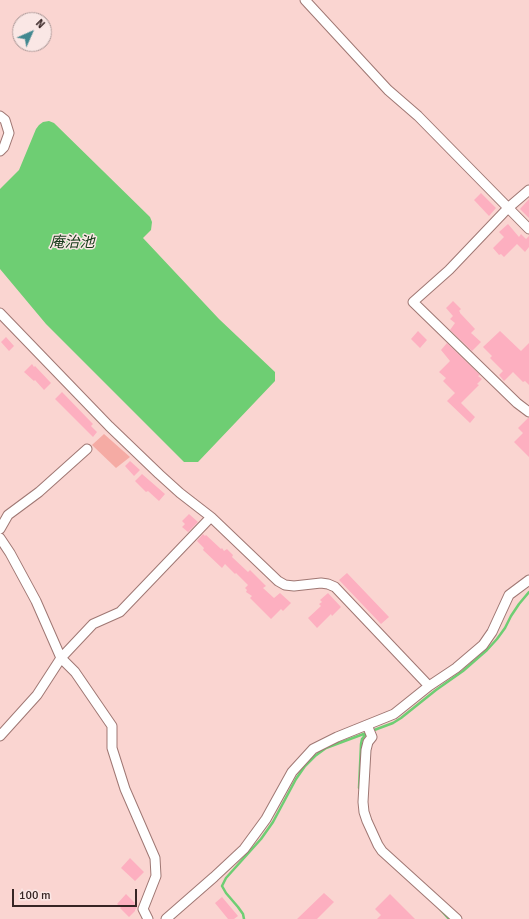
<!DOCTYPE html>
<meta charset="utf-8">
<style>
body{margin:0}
#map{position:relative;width:529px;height:919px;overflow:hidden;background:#fad5d1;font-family:Signika,sans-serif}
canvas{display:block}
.north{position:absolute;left:12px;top:12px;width:40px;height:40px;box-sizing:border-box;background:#fae7e5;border:1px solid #ac9998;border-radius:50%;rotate:45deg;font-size:11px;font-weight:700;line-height:16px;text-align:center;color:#362524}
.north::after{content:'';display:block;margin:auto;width:14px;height:18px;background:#418890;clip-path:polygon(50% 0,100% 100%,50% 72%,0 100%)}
.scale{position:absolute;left:12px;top:889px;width:125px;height:18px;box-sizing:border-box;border:2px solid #362524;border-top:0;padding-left:5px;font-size:12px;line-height:14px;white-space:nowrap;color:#362524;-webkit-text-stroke:3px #fae7e5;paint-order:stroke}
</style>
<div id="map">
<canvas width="529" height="919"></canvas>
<div class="north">N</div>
<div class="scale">100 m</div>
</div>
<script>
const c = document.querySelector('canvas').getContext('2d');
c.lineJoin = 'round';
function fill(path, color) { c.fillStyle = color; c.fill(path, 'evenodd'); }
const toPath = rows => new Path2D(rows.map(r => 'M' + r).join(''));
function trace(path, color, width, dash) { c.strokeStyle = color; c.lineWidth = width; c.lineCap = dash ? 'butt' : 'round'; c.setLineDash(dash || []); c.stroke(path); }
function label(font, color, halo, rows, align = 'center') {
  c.font = font + ' Signika,"Noto Sans JP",sans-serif'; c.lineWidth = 3; c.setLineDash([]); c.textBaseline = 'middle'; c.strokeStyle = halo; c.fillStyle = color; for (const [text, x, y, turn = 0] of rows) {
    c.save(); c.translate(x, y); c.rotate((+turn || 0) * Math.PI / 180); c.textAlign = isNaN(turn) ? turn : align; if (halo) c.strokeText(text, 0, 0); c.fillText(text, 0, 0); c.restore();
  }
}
fill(toPath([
 [104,434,130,457,116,468,92,445]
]), '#f5aba4');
fill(toPath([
 [49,121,54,123,150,217,152,222,151,230,143,238,219,319,275,372,275,381,198,462,184,462,46,324,0,269,0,189,19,170,36,129,39,125,43,122]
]), '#6ece73');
trace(toPath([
 [359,788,361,744,362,739,366,734],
 [440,909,449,919],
 [244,919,243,914,238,907,226,893,222,886,226,878,261,839,273,822,296,779,305,766,315,756,326,748,393,723,401,718,436,690,463,671,487,650,497,639,505,628,511,616,519,604,529,592]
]), '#6ece73', 2.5);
fill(toPath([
 [481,193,496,208,489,216,474,200],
 [529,199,529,218,520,209],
 [508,224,519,237,521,234,526,239,529,236,529,247,525,252,517,244,504,257,501,254,499,255,493,248,504,237,499,232],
 [453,301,461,309,459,311,460,312,460,313,475,329,471,333,481,342,472,351,450,330,455,323,450,319,453,316,446,308],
 [418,331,427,340,420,348,411,339],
 [500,331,521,351,529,343,529,385,525,381,523,382,513,372,504,381,499,375,503,371,490,358,492,356,483,347],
 [6,337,14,346,9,351,1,342],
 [447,343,480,375,478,376,482,379,477,384,479,385,461,403,475,417,470,423,447,401,455,393,443,381,446,378,439,372,450,361,441,350],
 [32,364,34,367,35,366,51,383,44,390,35,380,34,381,24,372],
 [62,392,93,424,91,426,97,432,93,437,55,399],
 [528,418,529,418,529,457,514,442,523,433,518,428],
 [130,461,140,470,134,476,125,466],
 [142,474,165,494,159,501,148,491,146,492,135,481],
 [189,514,198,522,188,532,182,527,185,524,182,521],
 [203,534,205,536,206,535,221,549,222,548,224,551,227,549,233,555,232,557,248,572,250,570,266,586,263,588,274,598,280,593,291,603,283,611,281,609,271,619,250,598,252,596,246,592,247,590,245,588,248,585,236,573,235,574,225,564,222,568,203,550,204,548,197,541],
 [347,573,389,617,381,624,339,580],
 [328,593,341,607,332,616,331,614,317,628,308,618,321,606,319,604,322,602,320,600],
 [130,858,144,872,135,881,121,868],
 [324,893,334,902,317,919,297,919],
 [126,894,135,903,134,903,137,907,135,910,135,911,129,917,120,908,121,907,117,904],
 [390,894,415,919,377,919,381,915,375,909],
 [222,897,238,916,234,919,228,919,215,903]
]), '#fdafc0');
const minor = toPath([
 [305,0,388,90,418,116,529,229],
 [0,116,5,120,9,133,4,147,0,151],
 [529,190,508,208,449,270,413,302,517,403,529,412],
 [0,313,109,426,159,474,180,493,211,517,278,581,285,585,294,586,321,583,328,584,335,587,429,686],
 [0,529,8,515,39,492,87,449],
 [0,538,10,553,36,601,61,658,75,672,112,726,112,748,125,789,155,858,156,876,143,909,148,919],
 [367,725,372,737,368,742,366,750,363,802,364,812,367,821,378,845,382,851,457,919],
 [0,736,37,695,61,658,93,624,120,612,211,517],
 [166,919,214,877,244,849,266,819,292,772,313,749,337,737,394,714,429,686,456,668,483,645,492,632,509,595,529,580]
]);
trace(minor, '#9f7773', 11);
trace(minor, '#fff', 9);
label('italic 15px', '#123916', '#fae7e5', [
 ["庵治池",72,243]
]);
</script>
